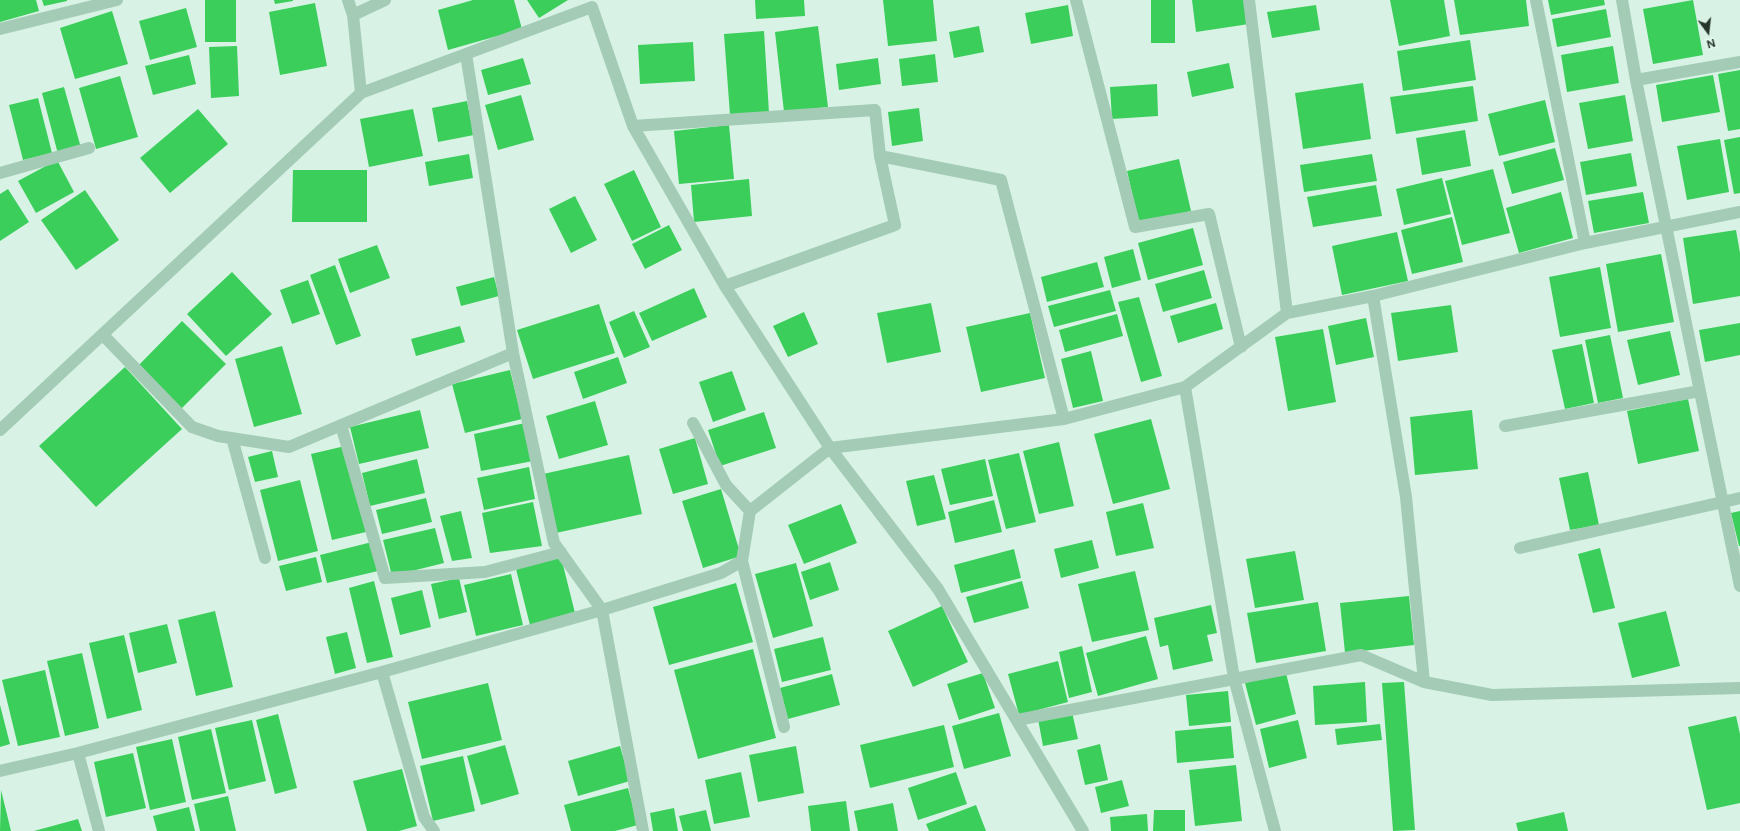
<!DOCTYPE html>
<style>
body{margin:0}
#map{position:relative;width:1740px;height:831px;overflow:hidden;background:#d8f3e5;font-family:"Public Sans",sans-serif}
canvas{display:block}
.north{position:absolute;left:1688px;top:12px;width:40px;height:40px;-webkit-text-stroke:3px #e4faf0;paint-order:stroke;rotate:165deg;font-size:11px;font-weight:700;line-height:16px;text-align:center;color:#26362a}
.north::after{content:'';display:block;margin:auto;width:14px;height:18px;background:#26362a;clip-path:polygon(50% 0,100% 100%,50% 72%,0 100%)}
</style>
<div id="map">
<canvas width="1740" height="831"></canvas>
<div class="north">N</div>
</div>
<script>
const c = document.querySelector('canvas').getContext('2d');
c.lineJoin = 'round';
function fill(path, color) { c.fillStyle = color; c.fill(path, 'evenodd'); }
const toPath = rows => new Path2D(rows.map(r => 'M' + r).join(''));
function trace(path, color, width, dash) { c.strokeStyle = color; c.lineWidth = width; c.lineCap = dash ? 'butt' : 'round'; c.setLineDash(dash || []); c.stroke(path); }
fill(toPath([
 [0,0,36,0,39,11,0,22],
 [42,0,67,0,67,1,44,6],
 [205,0,236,0,236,42,205,42],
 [274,0,293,0,293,1,275,4],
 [473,0,514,0,522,29,448,50,438,10],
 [527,0,568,0,539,18],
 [755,0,804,0,805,16,756,19],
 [883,0,933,0,937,41,888,46],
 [1151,0,1175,0,1175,43,1151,43],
 [1192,0,1245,0,1249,24,1196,32],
 [1390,0,1444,0,1450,36,1399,46],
 [1454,0,1526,0,1529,26,1460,35],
 [1548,0,1604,0,1605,5,1551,15],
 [1693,0,1703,55,1653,64,1643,9],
 [315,3,327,66,280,75,269,12],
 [1068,5,1073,36,1031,44,1025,13],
 [1316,5,1320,30,1272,38,1267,12],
 [186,8,197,47,150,60,139,21],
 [1606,9,1611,37,1557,47,1552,19],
 [112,11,128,64,75,79,60,28],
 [818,26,828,107,784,112,775,32],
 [979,26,984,52,954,58,949,32],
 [764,31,769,113,730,115,724,34],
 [1470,40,1476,80,1403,91,1397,51],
 [693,42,695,81,640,84,638,45],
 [237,46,239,96,211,98,209,47],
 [1613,46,1619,83,1567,92,1561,55],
 [935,54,938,82,902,86,899,59],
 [189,55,196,84,153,95,145,66],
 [523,58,531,84,488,95,481,70],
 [878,58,881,84,839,90,836,64],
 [1229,63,1234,88,1192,97,1187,72],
 [1740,70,1740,129,1728,131,1718,74],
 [1713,75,1720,112,1662,122,1656,85],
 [120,76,138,137,96,149,79,88],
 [1363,83,1371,139,1303,149,1295,93],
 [1157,84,1158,116,1112,119,1110,87],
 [1473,86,1478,121,1396,134,1390,97],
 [64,87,81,148,58,154,42,93],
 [521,95,534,140,498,150,485,105],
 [1625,95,1633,141,1588,149,1579,103],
 [38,98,52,153,23,160,9,105],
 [1545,100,1555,142,1499,156,1488,114],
 [467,101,474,135,438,142,432,108],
 [919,108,923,141,892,146,888,112],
 [198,109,228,144,170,193,140,158],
 [413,109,423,156,369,167,360,119],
 [729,125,734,179,679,184,674,131],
 [1465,130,1471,166,1422,175,1416,138],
 [1740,137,1740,193,1734,194,1724,140],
 [1720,139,1729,192,1687,200,1677,146],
 [1555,148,1564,180,1512,194,1503,162],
 [1631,153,1637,186,1586,195,1580,162],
 [469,154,473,178,429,186,425,162],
 [1372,154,1377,181,1304,192,1300,165],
 [1179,159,1191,211,1139,224,1127,171],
 [57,160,74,192,36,213,18,181],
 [1493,169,1510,233,1462,245,1445,181],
 [293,170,367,170,367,222,292,222],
 [634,170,661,227,632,241,604,184],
 [1442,178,1451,214,1404,225,1396,189],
 [749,179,752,216,694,222,691,185],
 [1376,185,1382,216,1313,227,1307,197],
 [8,189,29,222,0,241,0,194],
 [85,190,119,240,76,270,41,220],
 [1561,192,1573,238,1519,253,1506,208],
 [1643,192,1649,223,1594,233,1588,201],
 [575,196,597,240,571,253,549,209],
 [1452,217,1463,262,1412,274,1401,230],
 [669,225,682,250,645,269,632,244],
 [1193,228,1203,265,1148,280,1138,243],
 [1736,230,1740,253,1740,296,1693,304,1683,238],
 [1397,232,1408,281,1342,295,1332,246],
 [377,245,390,278,350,293,338,259],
 [1133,249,1141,280,1112,288,1104,257],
 [1661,254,1674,322,1618,332,1606,264],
 [1097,262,1104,287,1047,302,1041,277],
 [335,265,361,336,336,345,310,275],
 [1600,267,1611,328,1560,337,1549,277],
 [1204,270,1212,298,1163,312,1155,284],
 [232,272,272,314,226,356,187,314],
 [494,277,499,296,461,306,456,287],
 [308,280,320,314,292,324,280,290],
 [694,288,707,317,652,341,639,313],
 [1110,290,1116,311,1054,327,1048,306],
 [1139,297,1162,376,1141,382,1118,302],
 [931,303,941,352,887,363,877,313],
 [1216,303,1223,329,1178,343,1170,316],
 [599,304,615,353,533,379,517,330],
 [1451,305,1458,352,1398,361,1391,313],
 [634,311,650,347,624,358,609,322],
 [804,312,818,344,788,357,773,326],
 [1030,313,1045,378,981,392,966,327],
 [1117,314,1123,336,1065,352,1059,330],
 [1366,318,1374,357,1336,365,1328,326],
 [182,321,226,364,179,411,136,368],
 [1740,323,1740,355,1705,362,1699,330],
 [460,326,465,342,416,356,411,339],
 [1323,329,1336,402,1288,411,1275,337],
 [1670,331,1680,375,1638,385,1627,340],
 [1610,335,1623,398,1598,403,1585,340],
 [1582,344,1594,403,1565,409,1552,350],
 [282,346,302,414,254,427,235,359],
 [1091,351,1103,401,1073,408,1061,359],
 [618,357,627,383,583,399,574,372],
 [125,367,182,429,96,507,39,446],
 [510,370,522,419,465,433,452,384],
 [732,371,746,410,713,422,699,382],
 [1688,399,1699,451,1638,464,1627,411],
 [595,401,608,445,559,459,546,416],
 [420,410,429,448,359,464,350,427],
 [1472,410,1478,469,1415,475,1410,417],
 [764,412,776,448,720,466,708,430],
 [1151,419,1170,489,1113,504,1094,434],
 [525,423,533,461,481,471,474,434],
 [695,438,708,484,673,494,659,449],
 [1059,442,1074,506,1039,514,1023,451],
 [345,446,366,532,332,540,311,454],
 [272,451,278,477,255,482,248,457],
 [1019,453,1036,522,1006,529,988,460],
 [629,455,642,514,556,533,543,474],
 [417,459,425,493,370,506,362,473],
 [985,459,993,496,950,505,941,469],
 [529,467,535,499,484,510,477,478],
 [1588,472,1599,525,1570,530,1559,478],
 [934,475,946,519,917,526,906,481],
 [300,480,318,551,278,561,260,490],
 [721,489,741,556,703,568,682,501],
 [426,498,432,522,382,534,376,510],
 [994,500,1002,532,955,543,948,512],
 [533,502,542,546,490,553,482,513],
 [1143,503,1154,548,1116,556,1106,512],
 [841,504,857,543,804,564,788,525],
 [461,511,472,558,452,561,440,516],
 [1740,511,1740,546,1739,546,1731,513],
 [435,528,444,563,392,576,383,540],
 [1092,540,1099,568,1061,578,1054,549],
 [372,542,378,571,327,583,320,555],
 [1600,548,1615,608,1593,613,1578,554],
 [1014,549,1021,578,961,593,954,565],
 [1295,551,1304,600,1255,608,1246,559],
 [316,557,322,582,286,591,279,566],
 [561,557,575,613,530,625,516,569],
 [830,562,839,590,810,600,801,572],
 [796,563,813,626,773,638,755,574],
 [1135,571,1149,630,1092,642,1078,584],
 [511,574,523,625,476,636,464,585],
 [459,578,467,612,439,619,431,584],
 [374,581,393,657,367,663,349,588],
 [1022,581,1029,608,974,623,966,597],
 [736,583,753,642,669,665,653,607],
 [422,590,431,627,400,635,391,598],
 [1409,596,1414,645,1345,653,1340,603],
 [1318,602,1326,651,1256,663,1247,613],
 [1211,605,1217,633,1207,635,1213,661,1173,670,1168,645,1160,647,1154,618],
 [942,606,968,662,913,687,888,631],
 [215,611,233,687,196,696,178,620],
 [1666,611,1680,666,1632,678,1618,623],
 [167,624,177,663,138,673,129,633],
 [347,632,356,668,335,674,326,637],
 [124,635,142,710,107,719,89,643],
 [1146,636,1158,679,1098,696,1086,653],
 [823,637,831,670,782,682,774,649],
 [1082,646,1092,692,1069,698,1059,652],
 [753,649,776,738,698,759,674,670],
 [82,653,99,728,65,736,47,661],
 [1058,661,1068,702,1019,715,1008,674],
 [45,670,60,737,18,746,2,680],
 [983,673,995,708,959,720,947,684],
 [1286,673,1296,714,1256,725,1245,683],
 [832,674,840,705,788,719,780,688],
 [1365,682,1367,722,1315,725,1313,686],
 [1404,682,1415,830,1393,831,1382,683],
 [488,683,502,740,422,759,408,702],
 [1228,691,1231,722,1189,726,1186,695],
 [0,705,10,744,0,747],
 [1072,712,1078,739,1043,746,1038,719],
 [999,713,1011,756,964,769,952,726],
 [278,714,297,788,275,794,256,720],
 [1736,716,1740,734,1740,803,1707,810,1688,727],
 [252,720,266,781,229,790,215,728],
 [1298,720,1307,758,1269,768,1260,729],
 [1380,724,1382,740,1337,745,1335,729],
 [944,725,954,767,870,788,860,745],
 [1231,726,1234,758,1177,763,1175,731],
 [211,729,226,793,192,800,178,737],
 [172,739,186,802,150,810,136,747],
 [1100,744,1108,780,1085,785,1077,750],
 [505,745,519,794,481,805,467,756],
 [620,746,630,781,578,796,568,761],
 [796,746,804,793,758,802,749,755],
 [133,753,146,808,106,817,94,762],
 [463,756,475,811,433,821,420,766],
 [1236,765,1242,821,1195,826,1189,770],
 [402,769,417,826,399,831,367,831,353,781],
 [741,772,750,817,714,824,705,780],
 [956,772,967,804,918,820,908,788],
 [1122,780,1129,806,1101,813,1095,787],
 [628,788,638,825,615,831,571,831,564,805],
 [1,790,11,831,0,831],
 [228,796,236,831,200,831,194,804],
 [846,801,850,831,811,831,808,806],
 [893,803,898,831,858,831,854,811],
 [976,805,986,831,929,831,926,824],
 [189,807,195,831,157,831,153,816],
 [674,808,678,831,653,831,650,813],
 [706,810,711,831,683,831,679,816],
 [1154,810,1185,810,1185,831,1153,831],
 [1564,812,1568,831,1518,831,1516,823],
 [1147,814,1148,831,1111,831,1110,817],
 [78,819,82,831,34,831]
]), '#3bce5b');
trace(toPath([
 [348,0,353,15],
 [1076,0,1135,227,1209,214,1241,347],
 [1249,0,1287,313],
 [1536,0,1585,243],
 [1622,0,1636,80,1740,586],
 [0,29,117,0],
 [466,54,513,353,554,543,602,610,643,831],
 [1636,80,1740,62],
 [361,93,592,7,633,126,725,286,830,448,938,589,1083,831],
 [633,126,875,110,880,156,895,225,725,286],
 [880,156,1001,180,1064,419],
 [0,173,89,148],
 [1373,296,1406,497,1424,682],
 [103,335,192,427,218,436,289,447,513,353],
 [1185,387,1234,678,1275,831],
 [693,423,726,485,750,511],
 [341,425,385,578,485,572,561,552],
 [1505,426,1700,391],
 [0,430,361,93,353,15,385,0],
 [232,438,265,558],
 [1520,548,1740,498],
 [742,561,784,727],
 [382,672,424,817,434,831],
 [1017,720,1361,655,1424,682,1492,695,1740,688],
 [78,753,99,831],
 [0,771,78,753,382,672,602,610,721,573,742,561,750,511,830,448,1064,419,1185,387,1287,313,1373,296,1585,243,1740,212]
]), '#a3cbb5', 12);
</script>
